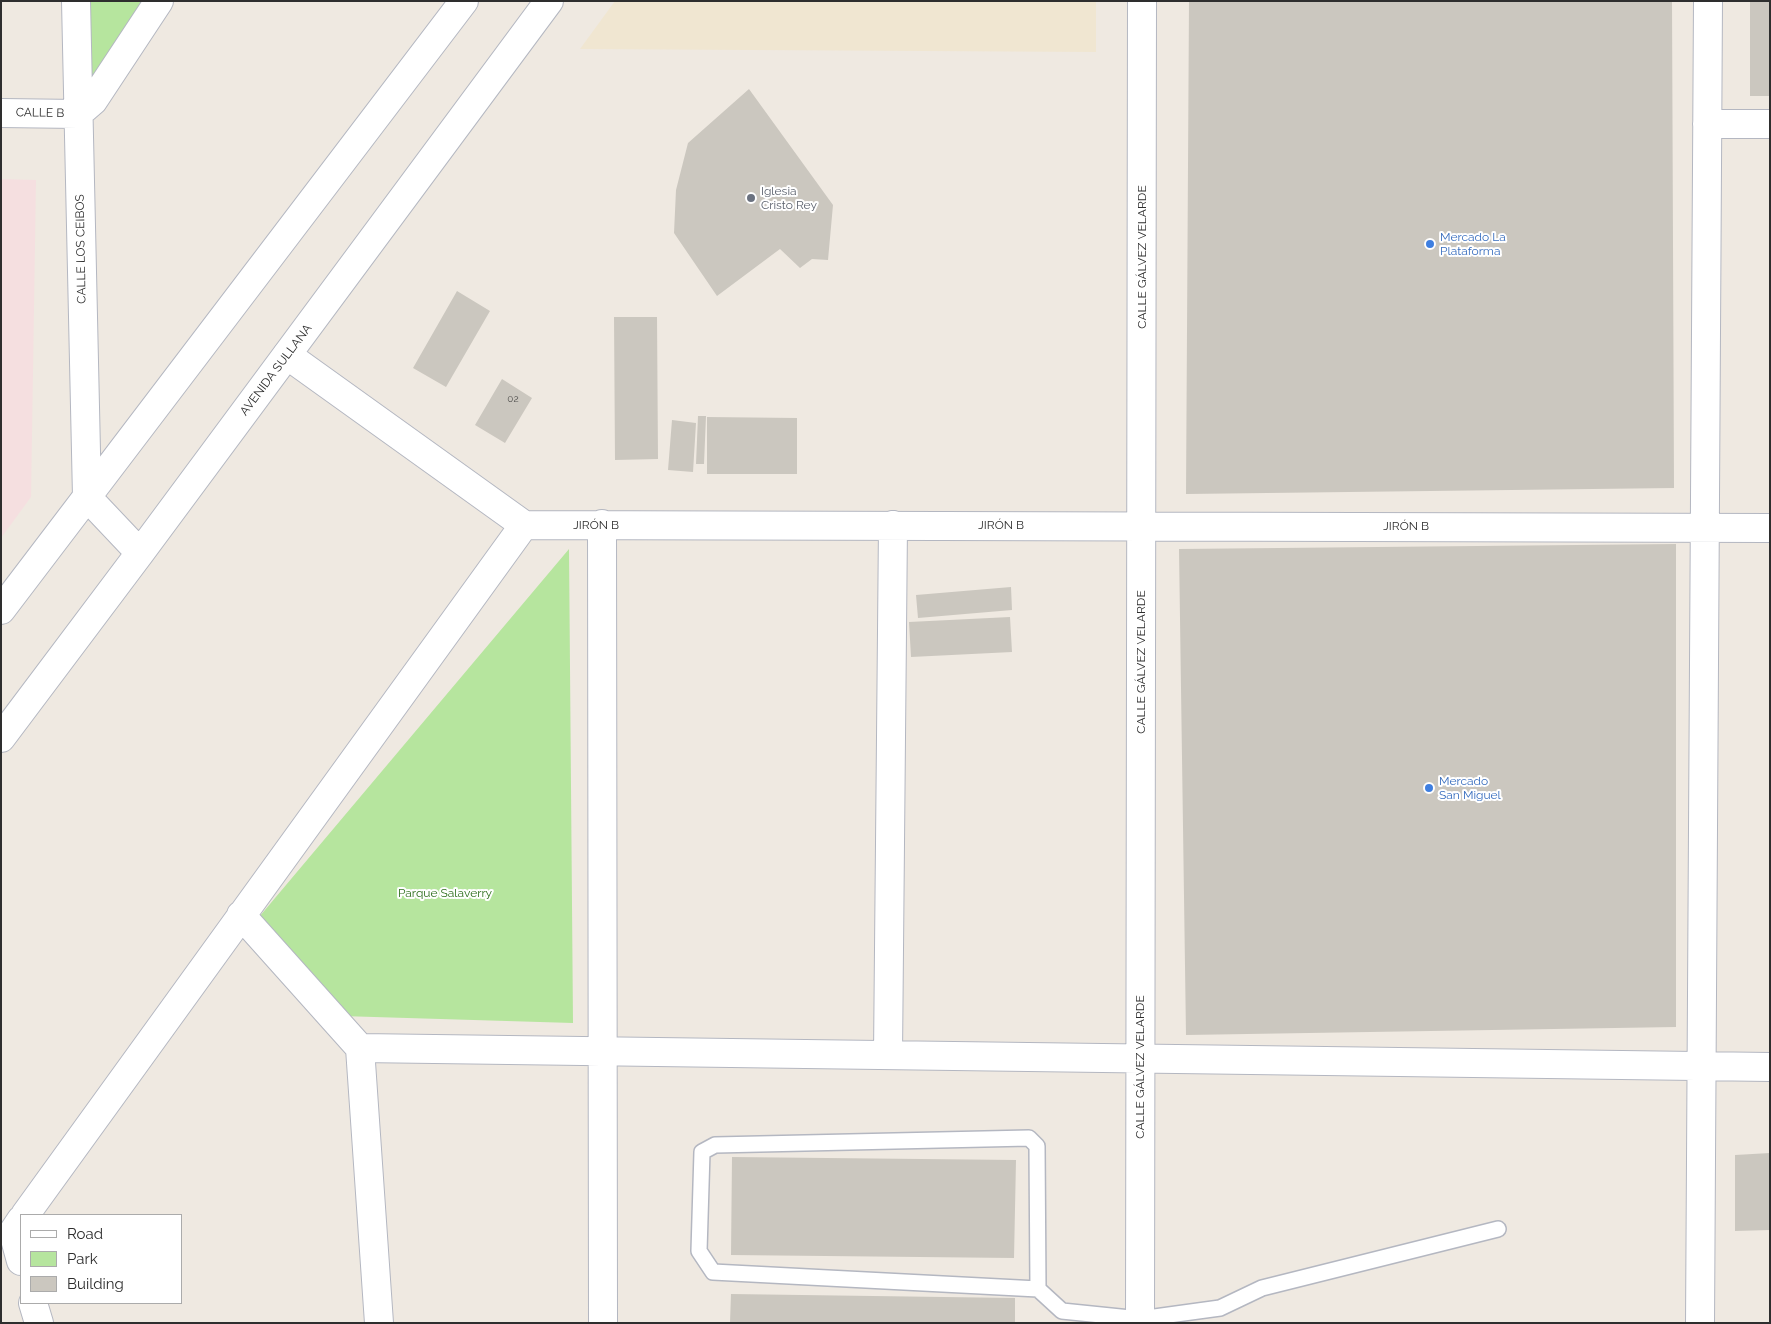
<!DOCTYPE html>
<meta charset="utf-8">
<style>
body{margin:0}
#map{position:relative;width:1771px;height:1324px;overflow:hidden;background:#efe9e1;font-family:Raleway,sans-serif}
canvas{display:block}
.frame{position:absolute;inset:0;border:2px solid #2e2e2e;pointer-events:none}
.legend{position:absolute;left:20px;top:1214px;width:162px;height:90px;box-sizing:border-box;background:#fff;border:1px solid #ababab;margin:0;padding:6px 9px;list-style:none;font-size:15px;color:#2e2e2e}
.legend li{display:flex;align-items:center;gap:10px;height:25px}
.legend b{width:25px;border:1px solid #ababab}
</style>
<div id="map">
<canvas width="1771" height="1324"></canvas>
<div class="frame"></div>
<ul class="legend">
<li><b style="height:6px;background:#fff"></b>Road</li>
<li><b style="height:14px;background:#b6e59e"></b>Park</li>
<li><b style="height:14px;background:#cbc7bf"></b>Building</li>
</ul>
</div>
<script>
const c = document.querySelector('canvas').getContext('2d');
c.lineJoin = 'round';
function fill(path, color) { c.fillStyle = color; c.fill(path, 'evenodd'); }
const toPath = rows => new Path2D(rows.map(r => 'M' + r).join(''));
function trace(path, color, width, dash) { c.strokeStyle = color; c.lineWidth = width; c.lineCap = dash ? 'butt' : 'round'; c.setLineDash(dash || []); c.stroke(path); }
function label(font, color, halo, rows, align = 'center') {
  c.font = font + ' Raleway,sans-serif'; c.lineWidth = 4; c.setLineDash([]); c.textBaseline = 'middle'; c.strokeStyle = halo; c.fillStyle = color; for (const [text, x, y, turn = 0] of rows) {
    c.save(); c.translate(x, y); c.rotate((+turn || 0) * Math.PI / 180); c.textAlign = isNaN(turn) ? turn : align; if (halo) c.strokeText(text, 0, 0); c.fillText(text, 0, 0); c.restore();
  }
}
fill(toPath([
 [615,1,1096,1,1096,52,580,49]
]), '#f0e6d1');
fill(toPath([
 [1,179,36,180,31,497,1,538]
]), '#f5dfe0');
fill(toPath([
 [76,1,145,1,78,114],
 [569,549,573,1023,341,1016,254,923]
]), '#b6e59e');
fill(toPath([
 [1189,1,1672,1,1674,488,1186,494],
 [1750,1,1770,1,1770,96,1750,96],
 [749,89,833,205,828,260,812,259,800,268,780,249,717,296,674,233,676,190,688,143],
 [457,291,490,311,446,387,413,368],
 [614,317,657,317,658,459,615,460],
 [502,379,532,398,505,443,475,425],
 [698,416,706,416,704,464,696,464],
 [707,417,797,418,797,474,707,474],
 [672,420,696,423,693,472,668,470],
 [1676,544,1676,1027,1186,1035,1179,549],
 [1011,587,1012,610,918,618,916,595],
 [1010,617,1012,652,911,657,909,622],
 [1770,1153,1770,1230,1735,1231,1735,1155],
 [732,1157,1016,1160,1014,1258,731,1255],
 [731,1294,1015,1298,1015,1323,730,1323]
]), '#cbc7bf');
const lane = toPath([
 [1038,1289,1037,1146,1029,1138,715,1145,702,1152,699,1251,713,1272,1038,1289,1062,1311,1140,1319,1220,1308,1262,1288,1498,1229]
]);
const street = toPath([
 [76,1,87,497],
 [1,113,78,114,93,101,159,1],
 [1707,124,1770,124],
 [287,355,524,525,1770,528],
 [602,524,603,1323],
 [241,915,360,1048],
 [360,1048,1770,1067],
 [360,1048,379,1323],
 [888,1055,893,525],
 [25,1215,524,525],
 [21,1220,13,1232,21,1261],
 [33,1303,39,1323],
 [1140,1323,1142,1],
 [1700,1323,1708,1]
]);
const secondary = toPath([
 [87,497,140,553],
 [1,610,464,1],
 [1,738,140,553,549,1]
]);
trace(lane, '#b4b7c1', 18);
trace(street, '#b4b7c1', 30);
trace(secondary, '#b4b7c1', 30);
trace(lane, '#fff', 15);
trace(street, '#fff', 28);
trace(secondary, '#fff', 28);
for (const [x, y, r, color] of [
 [751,198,5,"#6b7280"],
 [1430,244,5,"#3f7fe0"],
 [1429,788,5,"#3f7fe0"]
]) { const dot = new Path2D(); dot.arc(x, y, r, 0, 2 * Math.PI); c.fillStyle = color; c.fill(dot); trace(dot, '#fff', 2); }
label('10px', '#555452', null, [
 ["02",513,399]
]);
label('12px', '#2e2e2e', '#fff', [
 ["CALLE B",40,113,1],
 ["CALLE LOS CEIBOS",81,249,-91],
 ["CALLE GÁLVEZ VELARDE",1142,257,-90],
 ["AVENIDA SULLANA",276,370,-53],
 ["JIRÓN B",596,525],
 ["JIRÓN B",1001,525],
 ["JIRÓN B",1406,526],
 ["CALLE GÁLVEZ VELARDE",1141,662,-90],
 ["CALLE GÁLVEZ VELARDE",1140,1067,-90]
]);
label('12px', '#5b616d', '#fff', [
 ["Iglesia",761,191],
 ["Cristo Rey",761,205]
], 'left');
label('12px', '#366cbe', '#fff', [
 ["Mercado La",1440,237],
 ["Plataforma",1440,251],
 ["Mercado",1439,781],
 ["San Miguel",1439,795]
], 'left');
label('12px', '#2c6e1b', '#fff', [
 ["Parque Salaverry",445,893]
]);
</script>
